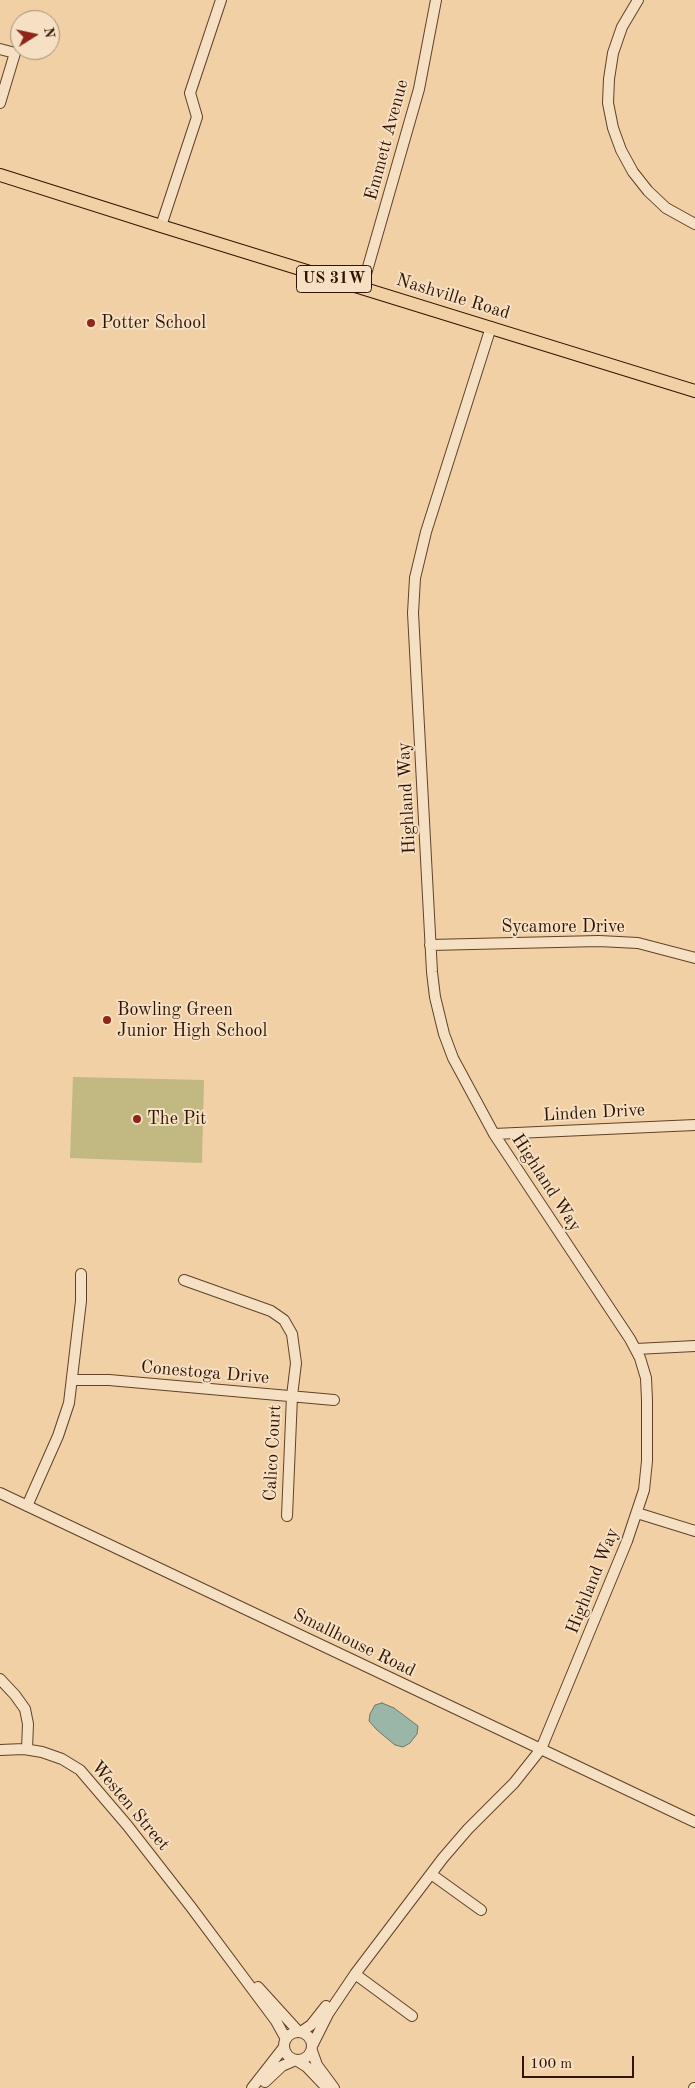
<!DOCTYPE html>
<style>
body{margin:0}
#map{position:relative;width:695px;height:2088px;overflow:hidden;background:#f0d0a4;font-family:"Old Standard TT",serif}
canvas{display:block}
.north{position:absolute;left:10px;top:10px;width:50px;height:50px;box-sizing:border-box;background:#f5e0c4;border:1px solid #a68e76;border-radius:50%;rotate:80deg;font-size:14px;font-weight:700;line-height:20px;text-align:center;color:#301300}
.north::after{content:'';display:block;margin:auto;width:18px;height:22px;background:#8f2418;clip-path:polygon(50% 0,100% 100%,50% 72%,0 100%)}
.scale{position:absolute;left:522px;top:2056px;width:112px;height:22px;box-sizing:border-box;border:2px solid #301300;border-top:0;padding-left:6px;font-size:15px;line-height:18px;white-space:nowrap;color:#301300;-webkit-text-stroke:4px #f5e0c4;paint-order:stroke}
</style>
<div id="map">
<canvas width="695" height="2088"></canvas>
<div class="north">N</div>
<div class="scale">100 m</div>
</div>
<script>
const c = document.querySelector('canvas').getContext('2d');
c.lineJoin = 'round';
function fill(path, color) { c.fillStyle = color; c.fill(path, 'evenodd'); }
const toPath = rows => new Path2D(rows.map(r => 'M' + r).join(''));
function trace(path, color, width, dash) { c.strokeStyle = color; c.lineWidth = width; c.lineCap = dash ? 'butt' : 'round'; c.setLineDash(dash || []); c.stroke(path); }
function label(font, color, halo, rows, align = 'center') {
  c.font = font + ' "Old Standard TT",serif'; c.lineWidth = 4; c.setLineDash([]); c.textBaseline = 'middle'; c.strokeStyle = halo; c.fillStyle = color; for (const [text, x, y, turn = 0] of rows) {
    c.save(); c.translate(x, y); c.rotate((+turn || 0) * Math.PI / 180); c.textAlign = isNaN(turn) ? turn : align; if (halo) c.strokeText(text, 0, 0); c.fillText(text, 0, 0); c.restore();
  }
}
fill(toPath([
 [73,1077,204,1080,202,1163,70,1158]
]), '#c1b981');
const water = toPath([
 [382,1703,394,1708,418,1726,417,1734,410,1743,403,1747,395,1745,377,1730,369,1721,370,1714,375,1705,382,1703]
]);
fill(water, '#9ab6a9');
trace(water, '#707565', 1);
const minor = toPath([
 [638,0,622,27,613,53,609,79,608,103,613,128,621,150,633,172,648,191,666,208,695,224],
 [0,49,15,53,0,103],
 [161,226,197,117,190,93,221,0],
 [362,288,419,89,436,0],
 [430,945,599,941,638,943,695,958],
 [494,1134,695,1125],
 [184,1280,271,1311,284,1320,292,1334,296,1363,292,1396,287,1516],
 [636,1349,695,1346],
 [73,1380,109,1380,334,1400],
 [0,1493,695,1822],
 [27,1506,58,1436,69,1403,81,1301,81,1274],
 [637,1513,695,1531],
 [0,1679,15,1695,25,1709,28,1724,27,1749],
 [0,1750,24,1749,42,1752,62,1759,80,1770,127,1825,191,1907,276,2021,286,2039],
 [431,1874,481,1910],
 [355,1974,412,2016],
 [258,1987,298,2031],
 '284 2046a14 14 0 1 1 28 0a14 14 0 1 1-28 0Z',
 [301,2032,311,2025,326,2006],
 [313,2044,328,2014,355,1974,443,1858,468,1829,514,1783,541,1749,627,1541,644,1490,647,1461,647,1400,646,1378,640,1358,630,1339,494,1134,453,1058,444,1034,435,997,432,972,413,613,415,578,426,532,491,327],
 [312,2051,317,2065,334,2088],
 [296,2060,307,2067,325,2086],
 [265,2082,282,2066,296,2060],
 [252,2088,284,2047],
 [694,2088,695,2088]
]);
const major = toPath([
 [0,175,161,226,695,391]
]);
trace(minor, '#604229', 12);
trace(major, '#301300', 14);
trace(minor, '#f5e0c4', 10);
trace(major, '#f0d0a4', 12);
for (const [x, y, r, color] of [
 [91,323,5,"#8f2418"],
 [107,1020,5,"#8f2418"],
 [137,1119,5,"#8f2418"]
]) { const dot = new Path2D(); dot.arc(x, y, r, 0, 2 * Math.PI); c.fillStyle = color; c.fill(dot); trace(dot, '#f5e0c4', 2); }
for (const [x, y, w] of [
 [334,279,75]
]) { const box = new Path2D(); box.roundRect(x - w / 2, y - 13.5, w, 27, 4); c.fillStyle = '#f5e0c4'; c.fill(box); trace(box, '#301300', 1); }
label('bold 16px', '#301300', null, [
 ["US 31W",334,279]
]);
label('18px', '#301300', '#f5e0c4', [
 ["Emmett Avenue",387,140,-75],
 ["Nashville Road",453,297,17],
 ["Highland Way",407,798,-93],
 ["Sycamore Drive",563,927],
 ["Linden Drive",594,1113,-3],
 ["Highland Way",546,1183,57],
 ["Conestoga Drive",205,1373,5],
 ["Calico Court",273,1453,-87],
 ["Highland Way",593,1581,-68],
 ["Smallhouse Road",354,1643,26],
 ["Westen Street",130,1806,50]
]);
label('18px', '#301300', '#f5e0c4', [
 ["Potter School",101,323],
 ["Bowling Green",117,1010],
 ["Junior High School",117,1031],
 ["The Pit",147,1119]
], 'left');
</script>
